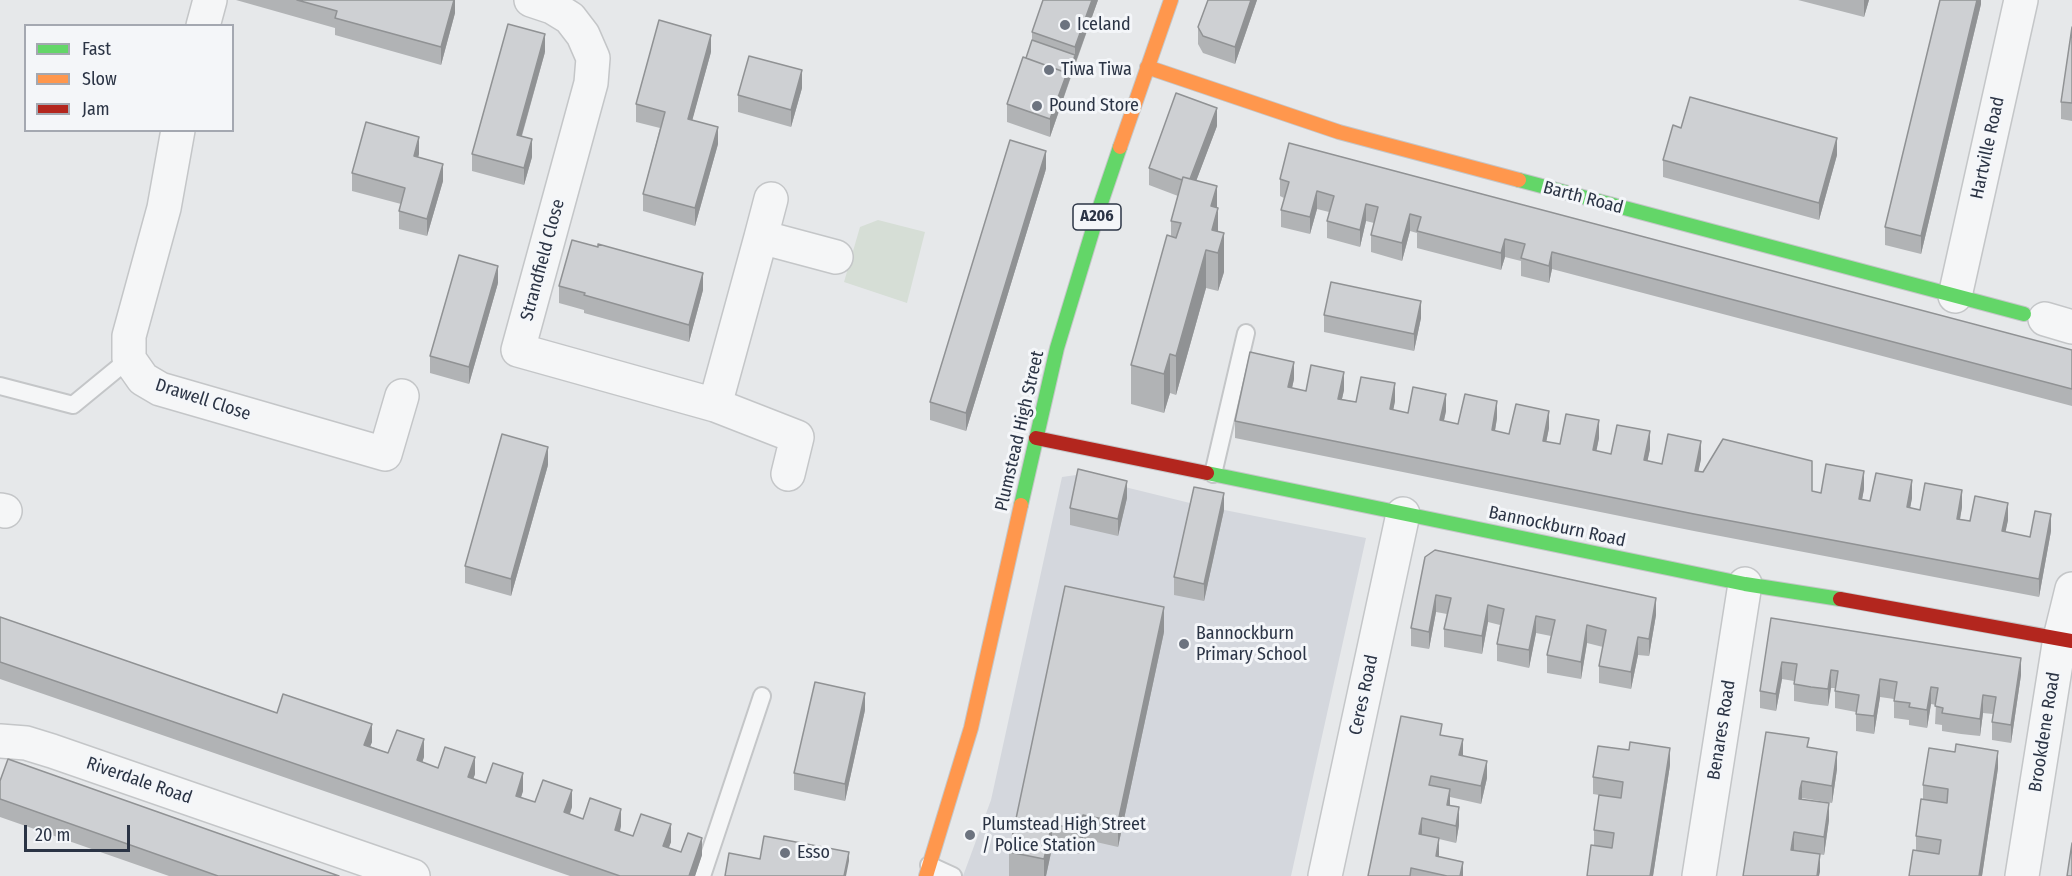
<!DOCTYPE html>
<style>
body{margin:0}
#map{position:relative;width:2072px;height:876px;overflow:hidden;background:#e6e8ea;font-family:"Fira Sans Condensed",sans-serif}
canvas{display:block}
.legend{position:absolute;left:24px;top:24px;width:210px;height:108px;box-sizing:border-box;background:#f4f6f9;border:2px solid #a4a8b1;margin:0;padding:8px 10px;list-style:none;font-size:18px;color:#2b3445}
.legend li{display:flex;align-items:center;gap:12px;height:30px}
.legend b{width:30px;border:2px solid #a4a8b1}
.scale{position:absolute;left:24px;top:825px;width:106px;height:27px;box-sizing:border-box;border:3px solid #2b3445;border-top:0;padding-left:8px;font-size:18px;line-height:21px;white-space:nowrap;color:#2b3445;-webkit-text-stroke:4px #f4f6f9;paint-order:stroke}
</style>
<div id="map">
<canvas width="2072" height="876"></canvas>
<ul class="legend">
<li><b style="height:8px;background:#63d668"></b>Fast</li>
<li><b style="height:8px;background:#ff974d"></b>Slow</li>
<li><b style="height:8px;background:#b3261e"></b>Jam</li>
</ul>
<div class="scale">20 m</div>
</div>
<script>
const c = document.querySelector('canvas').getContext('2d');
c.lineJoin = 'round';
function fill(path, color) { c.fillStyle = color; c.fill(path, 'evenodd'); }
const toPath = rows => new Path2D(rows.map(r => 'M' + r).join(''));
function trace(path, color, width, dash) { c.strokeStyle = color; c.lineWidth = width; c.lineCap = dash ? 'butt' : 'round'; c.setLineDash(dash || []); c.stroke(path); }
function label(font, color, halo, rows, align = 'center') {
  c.font = font + ' "Fira Sans Condensed",sans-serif'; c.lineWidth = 6; c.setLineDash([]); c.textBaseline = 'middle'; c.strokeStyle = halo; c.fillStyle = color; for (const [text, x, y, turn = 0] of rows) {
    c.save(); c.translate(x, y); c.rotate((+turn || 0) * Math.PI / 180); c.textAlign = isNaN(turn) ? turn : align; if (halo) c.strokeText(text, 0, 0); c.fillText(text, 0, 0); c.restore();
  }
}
fill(toPath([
 [1076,475,1194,504,1366,538,1291,876,963,876,991,800,1062,477]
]), '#d4d7dd');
fill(toPath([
 [878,220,925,232,907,303,844,282,860,227]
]), '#d6ded6');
const lane = toPath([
 [0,386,73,405,129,359],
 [1213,474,1246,333],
 [929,865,953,876],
 [702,876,762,696]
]);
const street = toPath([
 [531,0,552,7,570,18,583,35,593,58,591,83,518,350,715,405,797,437,788,474],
 [203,26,210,0],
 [178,130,164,208,129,336,129,359,143,379,160,389,385,454,402,396],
 [761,237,771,199],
 [1955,296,2021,0],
 [2045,319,2072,327],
 [715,405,761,237,836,257],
 [0,510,5,511],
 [0,741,26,743,52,751,413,876],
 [1325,876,1403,514],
 [1699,876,1745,584],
 [2022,876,2060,638,2072,589]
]);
const fast = toPath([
 [1519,180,2024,314],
 [1207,473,1745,584,1840,599],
 [1021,505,1057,348,1100,206,1120,147]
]);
const slow = toPath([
 [1147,67,1339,132,1519,180],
 [1120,147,1171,0],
 [926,876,971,728,1021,505]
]);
const jam = toPath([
 [1036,438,1207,473],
 [1840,599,2072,641]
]);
trace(lane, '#c4c6c8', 20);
trace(street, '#c4c6c8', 36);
trace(fast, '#c4c6c8', 16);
trace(slow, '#c4c6c8', 16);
trace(jam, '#c4c6c8', 16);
trace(lane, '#f5f6f7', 16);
trace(street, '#f5f6f7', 33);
trace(fast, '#63d668', 14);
trace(slow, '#ff974d', 14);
trace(jam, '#b3261e', 14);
fill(toPath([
 [236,0,455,0,455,13,441,65,335,35,335,28],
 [1098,0,1050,137,1007,122,1007,104,1026,58,1032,40,1032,32],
 [1208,0,1257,0,1235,64,1203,53,1198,44,1198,27],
 [1798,0,1869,0,1864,17],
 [1981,0,1981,4,1921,254,1885,245,1885,227],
 [2072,27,2072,121,2061,119,2061,102],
 [545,52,522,136,532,157,524,185,472,171,472,154],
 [711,52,692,120,718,144,695,226,643,211,643,194,660,128,636,122,636,104],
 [802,88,791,127,738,112,738,95],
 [1217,126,1196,181,1217,207,1218,232,1224,272,1218,291,1206,288,1176,395,1170,393,1164,413,1131,404,1131,365,1171,236,1171,221,1178,196,1149,185,1149,168],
 [1681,128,1837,155,1819,220,1663,177,1663,160],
 [419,154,418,157,443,181,427,236,399,229,399,211,401,204,352,191,352,173],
 [1046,169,966,431,930,420,930,402],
 [1280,179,2072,350,2072,406,1552,269,1549,283,1521,276,1521,261,1505,257,1501,270,1417,248,1417,233,1410,231,1402,261,1371,252,1371,235,1374,223,1366,221,1360,247,1327,238,1327,221,1329,212,1317,209,1310,234,1281,227,1281,210,1284,198,1280,196],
 [498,283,469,384,430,373,430,356],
 [559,286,703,290,689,342,584,313,584,310,559,303],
 [1324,315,1421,318,1414,351,1324,332],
 [1294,379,1292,388,1306,391,1344,390,1342,399,1356,402,1395,401,1393,410,1408,413,1446,411,1444,421,1458,424,1497,418,1495,431,1509,434,1549,428,1546,442,1560,444,1599,438,1596,451,1611,454,1650,449,1647,461,1662,464,1701,459,1698,471,1821,493,1864,489,1862,499,1870,501,1912,498,1910,508,1920,510,1962,507,1960,519,1970,521,2008,520,2005,532,2030,537,2051,531,2039,597,1694,531,1235,438,1235,421],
 [548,465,511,596,465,583,465,566],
 [1127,498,1118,536,1070,525,1070,508],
 [1224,510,1204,601,1174,595,1174,577],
 [1425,557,1656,615,1649,656,1638,655,1631,689,1599,683,1599,666,1603,647,1587,643,1581,679,1547,673,1547,655,1551,636,1536,633,1529,668,1497,661,1497,644,1500,625,1488,622,1482,654,1444,647,1444,629,1447,614,1436,612,1429,649,1411,646,1411,628],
 [0,617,277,713,372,742,370,746,388,753,424,757,422,762,438,768,475,774,473,779,486,783,523,791,521,797,535,802,572,807,570,814,583,819,621,826,620,832,633,836,671,842,668,848,681,852,702,855,695,876,570,876,0,679],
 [1771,618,2021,675,2011,743,1992,740,1992,722,1993,714,1983,713,1980,736,1961,734,1942,731,1942,725,1935,724,1936,705,1931,704,1927,728,1909,725,1909,720,1894,718,1894,699,1880,697,1874,734,1856,731,1856,712,1835,708,1835,688,1831,688,1828,706,1811,704,1794,701,1794,681,1782,679,1776,711,1760,708,1760,691],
 [1164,632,1118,847,1083,839,1080,854,1052,848,1046,876,1009,876,1009,852],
 [865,710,845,801,794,790,794,773],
 [1442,735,1487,778,1481,804,1450,797,1450,806,1459,825,1456,843,1439,839,1439,856,1463,876,1368,876],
 [1809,747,1837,769,1832,803,1802,798,1802,799,1829,820,1824,855,1794,850,1820,872,1743,876],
 [1670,765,1653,876,1587,876,1594,846,1594,830,1599,795,1593,794,1593,777],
 [1998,768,1982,876,1909,876,1916,850,1916,836,1923,799,1923,785],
 [0,781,339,876,169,876,0,817]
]), '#b1b3b5');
fill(toPath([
 [454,0,455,0,455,13,441,65,441,47],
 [1092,0,1098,0,1075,64,1075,47],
 [1251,0,1257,0,1235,64,1235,47],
 [1864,0,1869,0,1864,17],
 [1977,0,1981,0,1981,4,1921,254,1921,236],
 [545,34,545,52,517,152,517,135],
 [711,35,711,52,688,136,688,119],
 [1075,55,1075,64,1050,137,1050,119,1067,73],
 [802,70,802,88,791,127,791,110],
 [1217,108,1217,126,1189,200,1189,183],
 [718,127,718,144,695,226,695,208],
 [419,137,419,154,414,173,414,156],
 [1837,138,1837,155,1819,220,1819,203],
 [532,139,532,157,524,185,524,168],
 [1046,151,1046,169,966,431,966,413],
 [443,164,443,181,427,236,427,219],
 [1217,186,1217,212,1218,208,1218,246,1212,251,1211,206],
 [1317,191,1317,209,1310,234,1310,217],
 [1366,204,1366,221,1360,247,1360,230],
 [1410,214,1410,231,1402,261,1402,243],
 [1224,233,1224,272,1218,291,1218,253],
 [1505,239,1505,257,1501,270,1501,253],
 [1206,250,1206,288,1176,395,1176,356],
 [1552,252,1552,269,1549,283,1549,266],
 [498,266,498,283,469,384,469,367],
 [703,273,703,290,689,342,689,325],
 [1421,301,1421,318,1414,351,1414,334],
 [1170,354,1170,393,1164,413,1164,374],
 [1294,362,1294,379,1288,405,1288,387],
 [1344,372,1344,390,1338,416,1338,399],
 [1395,383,1395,401,1390,427,1390,409],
 [1446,394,1446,411,1440,437,1440,420],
 [1497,401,1497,418,1492,448,1492,430],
 [1549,411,1549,428,1543,458,1543,441],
 [1599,420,1599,438,1593,468,1593,450],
 [1650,431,1650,449,1644,478,1644,460],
 [1701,441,1701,459,1695,488,1695,471],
 [548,447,548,465,511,596,511,579],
 [1864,471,1864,489,1859,516,1859,499],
 [1912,480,1912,498,1907,524,1907,507],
 [1127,481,1127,498,1118,536,1118,519],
 [1962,490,1962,507,1957,536,1957,519],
 [1224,493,1224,510,1204,601,1204,584],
 [2008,503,2008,520,2002,549,2002,531],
 [2051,514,2051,531,2039,597,2039,579],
 [1436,595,1436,612,1429,649,1429,632],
 [1656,598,1656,615,1649,656,1649,639],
 [1488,605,1488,622,1482,654,1482,636],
 [1164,607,1164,632,1118,847,1118,822],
 [1536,616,1536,633,1529,668,1529,650],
 [1587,625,1587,643,1581,679,1581,662],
 [1638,637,1638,655,1631,689,1631,672],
 [2021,658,2021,675,2011,743,2011,725],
 [1782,662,1782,679,1776,711,1776,694],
 [1831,670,1831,688,1828,706,1828,689],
 [1880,679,1880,697,1874,734,1874,716],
 [1931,687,1931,704,1927,728,1927,710],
 [865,693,865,710,845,801,845,784],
 [1983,695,1983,713,1980,736,1980,719],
 [372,724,372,742,364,762,364,745],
 [424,739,424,757,417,778,417,760],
 [1463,739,1463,757,1459,755],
 [1670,748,1670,765,1653,876,1650,876],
 [1998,751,1998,768,1982,876,1979,876],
 [1837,752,1837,769,1832,803,1832,786],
 [475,757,475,774,468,794,468,777],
 [1487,761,1487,778,1481,804,1481,786],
 [523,773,523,791,516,813,516,796],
 [1802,781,1802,798,1799,816,1799,799],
 [1450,789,1450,806,1447,805],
 [572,790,572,807,564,829,564,812],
 [1829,803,1829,820,1824,855,1824,837],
 [1459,807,1459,825,1456,843,1456,826],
 [621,809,621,826,615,847,615,830],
 [1083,815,1083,839,1080,854,1080,830],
 [1422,818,1422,836,1419,834],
 [671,824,671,842,663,864,663,846],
 [1052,824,1052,848,1046,876,1044,876,1044,859],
 [1794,832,1794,850,1791,867,1791,850],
 [702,838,702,855,695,876,689,876],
 [1439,838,1439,856,1436,873,1436,856],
 [849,852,849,861,846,876,844,876],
 [1820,854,1820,872,1819,876,1817,876],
 [1463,862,1463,876,1460,876]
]), '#909294');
const building = toPath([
 [297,0,454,0,441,47,335,18,337,11,297,0],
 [1043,0,1092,0,1075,47,1032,32,1043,0],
 [1208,0,1251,0,1235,47,1203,36,1198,27,1208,0],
 [1940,0,1977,0,1921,236,1885,227,1940,0],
 [659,20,711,35,688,119,718,127,695,208,643,194,665,112,636,104,659,20],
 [508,24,545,34,517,135,532,139,524,168,472,154,508,24],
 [2072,27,2072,103,2061,102,2072,27],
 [1032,40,1075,55,1067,81,1067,73,1026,58,1032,40],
 [749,56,802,70,791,110,738,95,749,56],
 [1023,57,1067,73,1050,119,1007,104,1023,57],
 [1176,93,1217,108,1190,179,1183,177,1182,180,1149,168,1176,93],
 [1690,97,1837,138,1819,203,1663,160,1673,125,1681,128,1690,97],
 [366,122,419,137,414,156,443,164,427,219,399,211,405,188,352,173,366,122],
 [1010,140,1046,151,966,413,930,402,1010,140],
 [1289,143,2072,350,2072,389,1552,252,1549,266,1521,258,1525,244,1505,239,1501,253,1417,231,1421,217,1410,214,1402,243,1371,235,1378,207,1366,204,1360,230,1327,221,1334,196,1317,191,1310,217,1281,210,1289,182,1280,179,1289,143],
 [1183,177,1217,186,1211,206,1218,208,1212,230,1224,233,1218,253,1206,250,1176,356,1170,354,1164,374,1131,365,1167,235,1176,238,1181,223,1171,221,1183,177],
 [572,240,598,247,598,244,703,273,689,325,584,295,585,293,559,286,572,240],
 [459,255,498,266,469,367,430,356,459,255],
 [1331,282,1421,301,1414,334,1324,315,1331,282],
 [1250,352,1294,362,1288,387,1306,391,1311,365,1344,372,1338,399,1356,402,1361,377,1395,383,1390,409,1408,413,1413,387,1446,394,1440,420,1458,424,1465,394,1497,401,1492,430,1509,434,1516,404,1549,411,1543,441,1560,444,1566,414,1599,420,1593,450,1611,454,1617,425,1650,431,1644,460,1662,464,1668,434,1701,441,1695,471,1703,472,1723,439,1812,461,1812,491,1821,493,1826,464,1864,471,1859,499,1870,501,1876,473,1912,480,1907,507,1920,510,1925,483,1962,490,1957,519,1970,521,1975,496,2008,503,2002,531,2030,537,2035,511,2051,514,2039,579,1694,514,1235,421,1250,352],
 [502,434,548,447,511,579,465,566,502,434],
 [1078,469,1127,481,1118,519,1070,508,1078,469],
 [1194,487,1224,493,1204,584,1174,577,1194,487],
 [1435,550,1656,598,1649,639,1638,637,1631,672,1599,666,1606,630,1587,625,1581,662,1547,655,1555,620,1536,616,1529,650,1497,644,1504,609,1488,605,1482,636,1444,629,1451,598,1436,595,1429,632,1411,628,1425,557,1435,550],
 [1065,586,1164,607,1118,822,1083,815,1080,830,1052,824,1044,859,1009,852,1065,586],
 [0,617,277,713,283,694,372,724,364,745,388,753,397,730,424,739,417,760,438,768,445,747,475,757,468,777,486,783,493,763,523,773,516,796,535,802,543,780,572,790,564,812,583,819,590,798,621,809,615,830,633,836,641,814,671,824,663,846,681,852,688,833,702,838,689,876,620,876,0,662,0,617],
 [1771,618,2021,658,2011,725,1992,722,1996,697,1983,695,1980,719,1942,713,1943,708,1935,706,1938,688,1931,687,1927,710,1909,707,1910,703,1894,701,1897,682,1880,679,1874,716,1856,714,1859,695,1835,691,1838,671,1831,670,1828,689,1811,687,1794,684,1797,664,1782,662,1776,694,1760,691,1771,618],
 [815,682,865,693,845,784,794,773,815,682],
 [1401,716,1442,724,1440,735,1463,739,1459,755,1487,761,1481,786,1431,776,1429,785,1450,789,1447,805,1459,807,1456,826,1422,818,1419,834,1439,838,1436,856,1463,862,1460,876,1447,876,1411,868,1410,876,1368,876,1401,716],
 [1766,732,1809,738,1807,747,1837,752,1832,786,1802,781,1800,789,1799,799,1829,803,1824,837,1794,832,1791,850,1820,854,1817,876,1743,876,1766,732],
 [1630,742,1670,748,1650,876,1587,876,1591,845,1612,848,1614,833,1594,830,1599,795,1621,798,1623,782,1593,777,1598,746,1629,750,1630,742],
 [1956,744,1998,751,1979,876,1909,876,1913,850,1939,854,1941,840,1916,836,1921,799,1947,803,1948,789,1923,785,1929,748,1955,752,1956,744],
 [8,759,339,876,218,876,0,799,0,781,8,759],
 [764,836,849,852,844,876,725,876,729,853,760,859,764,836],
 [2072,843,2072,876,2067,876,2072,843]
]);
fill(building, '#ced0d3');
trace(building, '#909294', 1.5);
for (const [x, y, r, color] of [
 [1065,25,6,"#6c737f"],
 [1049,70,6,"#6c737f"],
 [1037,106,6,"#6c737f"],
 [1184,644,6,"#6c737f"],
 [970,835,6,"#6c737f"],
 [785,853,6,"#6c737f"]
]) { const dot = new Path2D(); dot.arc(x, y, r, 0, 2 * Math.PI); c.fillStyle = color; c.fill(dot); trace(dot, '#f4f6f9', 2); }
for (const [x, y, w] of [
 [1097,217,48]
]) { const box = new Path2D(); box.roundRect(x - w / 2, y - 13, w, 26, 4.5); c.fillStyle = '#f4f6f9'; c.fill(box); trace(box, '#2b3445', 1.5); }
label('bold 16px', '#2b3445', null, [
 ["A206",1097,217]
]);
label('18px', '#2b3445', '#f4f6f9', [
 ["Iceland",1077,25],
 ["Tiwa Tiwa",1061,70],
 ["Pound Store",1049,106],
 ["Bannockburn",1196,634],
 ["Primary School",1196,655],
 ["Plumstead High Street",982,825],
 ["/ Police Station",982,846],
 ["Esso",797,853]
], 'left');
label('18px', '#2b3445', '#f4f6f9', [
 ["Hartville Road",1988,148,-78],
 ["Barth Road",1583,198,15],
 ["Strandfield Close",543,260,-75],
 ["Drawell Close",203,400,18],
 ["Plumstead High Street",1020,431,-77],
 ["Bannockburn Road",1557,527,12],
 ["Ceres Road",1364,695,-78],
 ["Benares Road",1722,730,-81],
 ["Brookdene Road",2045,732,-81],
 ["Riverdale Road",139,781,19]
]);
</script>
